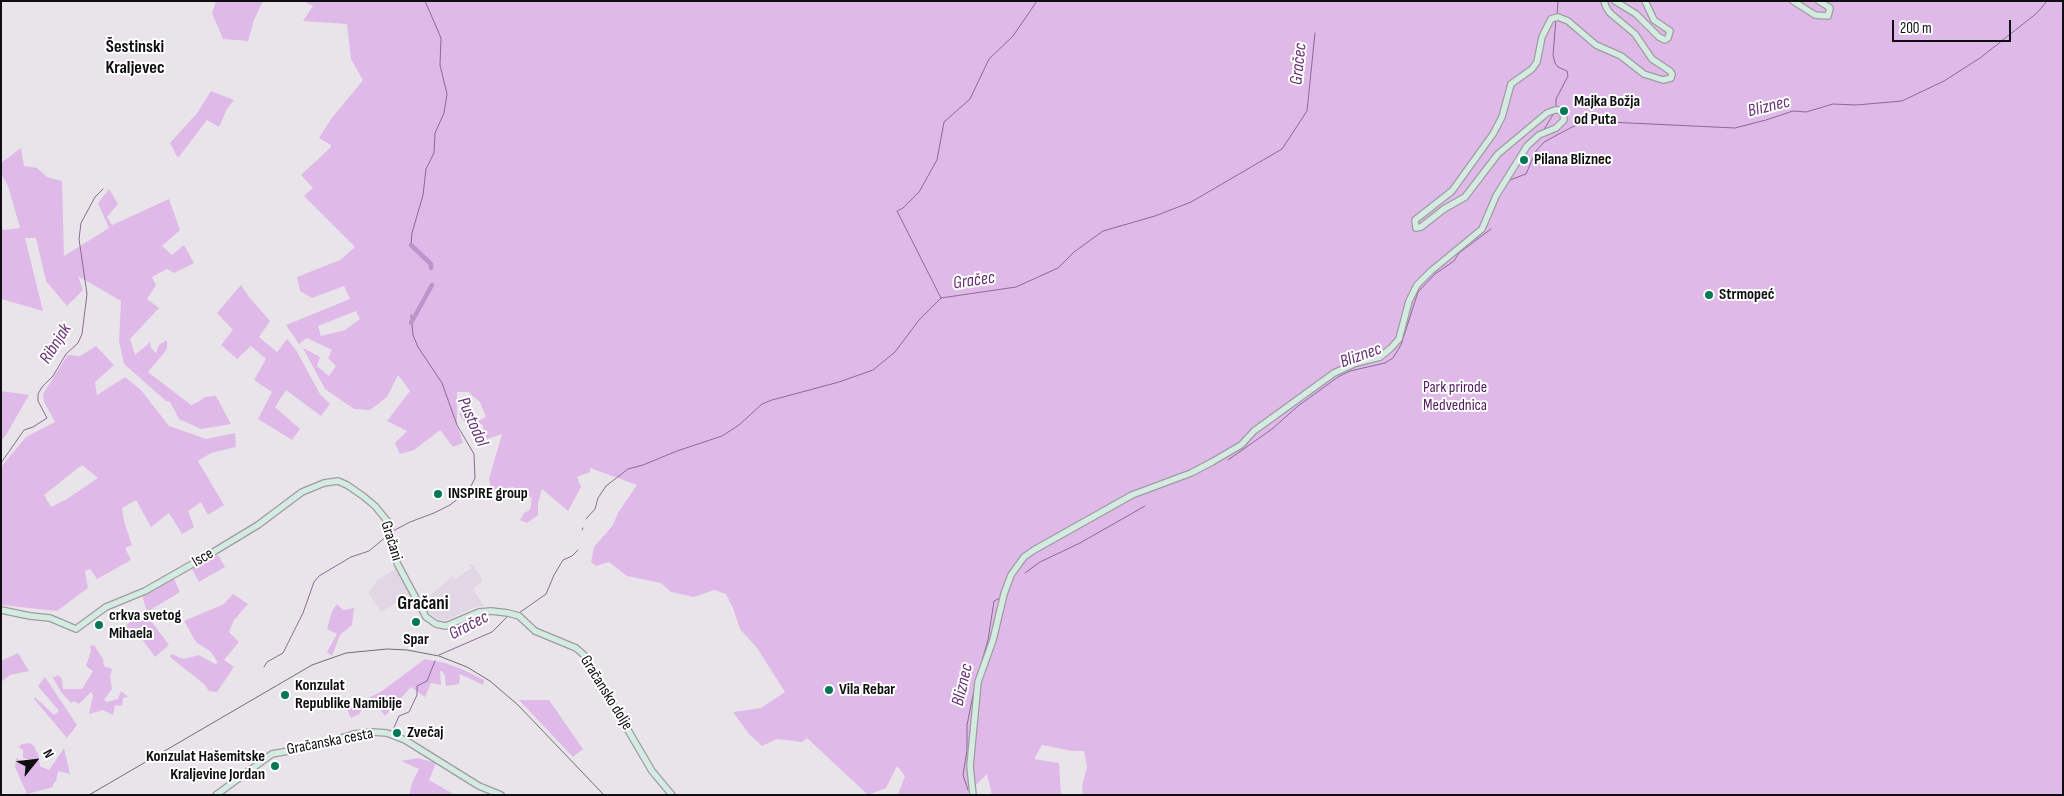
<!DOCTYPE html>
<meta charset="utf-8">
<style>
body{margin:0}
#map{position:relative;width:2064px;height:796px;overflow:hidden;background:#e9e4ea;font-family:"Sofia Sans Condensed",sans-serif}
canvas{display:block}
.frame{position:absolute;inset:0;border:2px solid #0f0e10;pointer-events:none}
.north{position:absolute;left:10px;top:736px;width:50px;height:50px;-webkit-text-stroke:4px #fff;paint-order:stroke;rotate:61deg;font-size:14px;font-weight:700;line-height:20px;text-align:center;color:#0f0e10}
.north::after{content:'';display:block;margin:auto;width:18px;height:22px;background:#0f0e10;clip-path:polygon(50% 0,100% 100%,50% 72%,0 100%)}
.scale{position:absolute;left:1892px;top:20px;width:119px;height:22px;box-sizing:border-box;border:2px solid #0f0e10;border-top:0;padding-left:6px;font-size:15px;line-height:18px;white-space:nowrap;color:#0f0e10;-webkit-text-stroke:4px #fff;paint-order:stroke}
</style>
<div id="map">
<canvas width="2064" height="796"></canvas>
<div class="frame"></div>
<div class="north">N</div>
<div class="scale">200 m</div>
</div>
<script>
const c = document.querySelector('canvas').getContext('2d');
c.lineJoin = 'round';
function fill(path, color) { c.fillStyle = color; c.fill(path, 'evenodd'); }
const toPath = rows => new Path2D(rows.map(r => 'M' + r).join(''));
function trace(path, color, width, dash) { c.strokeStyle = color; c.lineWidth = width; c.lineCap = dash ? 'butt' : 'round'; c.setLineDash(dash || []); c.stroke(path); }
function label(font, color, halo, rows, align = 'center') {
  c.font = font + ' "Sofia Sans Condensed",sans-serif'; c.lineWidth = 4; c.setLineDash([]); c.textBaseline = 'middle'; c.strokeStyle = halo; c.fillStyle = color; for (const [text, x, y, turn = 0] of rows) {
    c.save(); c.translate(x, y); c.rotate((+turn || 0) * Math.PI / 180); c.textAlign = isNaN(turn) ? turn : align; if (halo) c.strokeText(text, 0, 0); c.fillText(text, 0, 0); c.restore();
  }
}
fill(toPath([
 [471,563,483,580,473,589,484,606,473,608,445,621,438,619,427,611,423,606,423,601,452,577,455,579,471,568,469,565],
 [396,569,410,594,381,612,368,593,378,579]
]), '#e1d7e4');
fill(toPath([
 [216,1,263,1,254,20,248,41,223,39,212,13],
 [303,1,2063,1,2063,795,1083,795,1082,786,1087,767,1084,751,1072,751,1042,745,1034,759,1059,763,1061,795,992,795,987,774,966,795,898,795,905,776,897,766,886,788,868,795,807,738,802,742,777,739,762,746,749,734,733,712,761,708,785,692,757,648,740,629,733,608,726,594,714,590,694,597,671,592,661,583,627,576,609,562,596,566,591,562,594,547,613,525,618,513,637,485,590,468,590,472,577,477,581,487,568,511,542,489,538,503,538,515,527,523,520,520,524,513,530,510,532,498,513,487,492,491,489,479,502,434,487,439,482,424,464,421,459,414,462,410,481,420,486,417,480,402,468,392,457,392,457,425,463,443,453,447,440,430,414,450,400,454,395,443,407,431,387,421,410,391,398,375,387,397,370,410,354,409,325,389,303,348,320,357,317,366,329,376,336,366,328,358,332,350,307,338,299,344,286,325,350,299,344,286,312,298,300,291,297,277,340,260,355,247,304,196,313,188,301,175,331,147,331,145,319,138,331,119,363,80,351,59,347,24,303,21,313,6],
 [356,311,360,319,345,330,321,336,318,326],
 [211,91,234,100,227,109,219,127,207,120,178,158,170,143,198,112],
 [21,148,24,166,37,168,47,177,62,181,64,256,109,228,98,203,109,189,118,204,107,217,112,225,169,199,180,230,162,246,172,255,184,245,194,263,174,273,167,269,152,277,156,285,147,299,159,308,130,339,135,355,150,342,151,348,156,353,159,345,167,340,167,349,148,372,191,405,198,402,205,397,216,396,231,424,201,429,179,419,170,402,166,401,124,364,119,341,121,301,78,276,83,290,67,306,46,281,36,238,25,238,43,311,1,299,1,223,3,230,20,228,8,186,1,174,1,163],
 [241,285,249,297,270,321,259,337,277,352,287,339,296,350,320,394,330,404,321,416,286,390,275,407,300,429,292,440,258,419,272,392,254,380,266,359,251,346,237,359,221,345,233,330,217,313],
 [96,346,114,365,95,382,97,395,125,377,141,390,169,426,206,439,235,433,236,447,211,453,198,461,224,505,208,515,201,502,188,511,194,527,182,534,169,513,151,527,136,500,122,508,124,521,132,545,125,548,131,560,97,579,90,569,85,571,88,588,57,611,1,605,1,467,26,437,55,422,44,402,43,394,67,356,69,355,80,356],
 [82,465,98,478,67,499,51,507,44,495],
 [1,391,29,395,6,435,1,441],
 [218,555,225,567,199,582,192,569],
 [174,579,180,592,147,612,142,595],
 [233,594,248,604,234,620,229,632,239,642,224,660,234,667,217,692,209,691,204,684,170,657,171,654,184,659,199,655,215,664,218,663,211,652,196,642,184,621,224,604],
 [337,604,343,610,354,608,352,625,340,635,332,656,327,652,337,634,327,629,332,611],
 [146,614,169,645,155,657,139,635,136,636,125,626,137,617,138,619],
 [94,645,103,659,104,666,112,669,110,676,112,689,104,700,107,702,118,699,121,691,128,697,123,698,122,706,115,705,113,715,103,710,89,714,93,695,91,692,79,704,74,701,71,703,61,692,52,676,55,677,58,675,62,679,63,689,82,689,93,671,86,666,91,651,90,646],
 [18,653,29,671,10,675,1,682,1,661],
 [425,659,445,663,464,670,484,680,483,685,460,674,459,684,446,686,445,676,442,671,440,671,441,685,431,683,425,697,411,687,385,716,376,704,365,710,363,708,359,714,351,718,347,709,382,691],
 [45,677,77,725,67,738,34,699,35,697,54,715,59,711,38,686],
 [519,700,549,700,583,749,573,757],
 [30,743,35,747,36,752,38,753,40,766,49,770,64,748,70,774,58,771,56,781,53,784,53,787,27,794,15,767,16,758,26,764,32,764,32,760,23,758,23,750,18,747,22,744],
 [418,758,436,763,429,780,455,795,409,795,413,780,419,769,401,761]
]), '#dfbae9');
trace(toPath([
 [1557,15,1558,1],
 [1556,107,1556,99,1568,76,1567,71,1558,67,1555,63,1553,55,1556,19],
 [1543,131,1554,113],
 [1505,187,1510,180,1526,174,1536,151,1544,142,1572,127,1588,121,1735,128,1766,120,1793,111,1806,112,1833,104,1856,105,1902,101,1944,81,1980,58,2037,13,2047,1],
 [411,245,412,233,423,195,426,169,434,153,435,133,444,113,447,94,440,65,441,38,425,1],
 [941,298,897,211,903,208,919,192,937,160,944,122,970,99,989,59,1013,36,1037,1],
 [1228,460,1272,429,1298,406,1338,377,1350,371,1385,363,1393,358,1401,345,1418,292,1435,274,1454,261,1459,253,1491,229],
 [1,463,24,430,33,427,47,418,38,401,38,394,42,387,53,376,66,354,78,343,82,334,87,294,79,239,81,223,95,197,103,189],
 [586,519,595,509,598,498,606,486,628,469,643,465,677,451,722,436,739,425,762,404,772,400,839,382,873,370,895,352,919,320,941,298,1016,287,1058,268,1074,252,1103,231,1155,216,1191,202,1282,149,1307,111,1315,33],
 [582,530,583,528],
 [393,531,410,522,434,513,450,505,469,490,475,478,474,454,457,425,442,383,418,347,413,335,411,315],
 [1025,573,1040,562,1080,543,1145,506],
 [519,613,546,594,554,575,563,560,572,556,578,550],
 [439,655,492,632,508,616],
 [264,667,267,662,283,653,303,613,314,582,319,576,351,557,369,551,387,536],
 [979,671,988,640,994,601,1000,598],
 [393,730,399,716,409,712,417,695,417,686,427,681,435,661],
 [968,790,963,775,967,750,967,725,975,685]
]), '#8a6b93', 1);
trace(toPath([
 [411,245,431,264,431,268],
 [411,323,432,285]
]), '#bf93cb', 4.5);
const secondary = toPath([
 [1615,1,1636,14,1659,37,1665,40,1668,38,1670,31,1654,20,1645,1],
 [1793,1,1815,15,1828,16,1830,8,1819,1],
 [1,610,30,616,50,618,76,629,106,607,145,591,210,554,258,525,302,492,324,483,338,481,347,485,363,496,375,506,388,522,397,563,426,617,436,624,446,626,479,612,491,611,508,613,519,616,535,631,576,648,584,655,652,771,672,795],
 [216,795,272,754,316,746,354,734,372,732,387,733,405,740,479,786,501,795],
 [973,795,970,766,978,682,993,640,1004,594,1011,575,1024,557,1034,550,1132,495,1191,473,1212,462,1241,445,1254,431,1334,373,1356,363,1380,357,1391,348,1399,339,1409,301,1417,285,1431,271,1482,229,1496,196,1527,146,1539,135,1556,128,1564,120,1563,113,1559,110,1555,110,1547,113,1498,154,1465,197,1444,209,1421,227,1416,228,1415,220,1452,191,1493,134,1502,117,1511,84,1532,69,1537,62,1542,37,1551,19,1558,17,1568,21,1596,45,1621,56,1644,74,1663,80,1671,78,1672,74,1670,71,1652,59,1635,34,1610,13,1606,7,1604,1]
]);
trace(secondary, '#a09ba1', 8);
trace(secondary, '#d4ebe1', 5.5);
trace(toPath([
 [89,795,312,665,346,653,387,649,407,650,439,656,467,667,490,681,518,705,604,795]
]), '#716e72', 1);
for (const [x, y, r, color] of [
 [1564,111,5,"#007854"],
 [1524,160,5,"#007854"],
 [1709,295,5,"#007854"],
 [438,494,5,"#007854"],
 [416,622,5,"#007854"],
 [99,625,5,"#007854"],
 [829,690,5,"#007854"],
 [285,695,5,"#007854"],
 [397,733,5,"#007854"],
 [275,766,5,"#007854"]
]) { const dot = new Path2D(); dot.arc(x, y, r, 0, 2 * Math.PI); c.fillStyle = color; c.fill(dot); trace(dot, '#fff', 2); }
label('bold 16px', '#0f0e10', '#fff', [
 ["Majka Božja",1574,102],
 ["od Puta",1574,120],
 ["Pilana Bliznec",1534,160],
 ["Strmopeć",1719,295],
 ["INSPIRE group",448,494],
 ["crkva svetog",109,616],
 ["Mihaela",109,634],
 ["Spar",416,640,"center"],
 ["Konzulat",295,686],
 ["Republike Namibije",295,704],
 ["Vila Rebar",839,690],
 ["Zvečaj",407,733],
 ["Konzulat Hašemitske",265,757,"right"],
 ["Kraljevine Jordan",265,775,"right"]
], 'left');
label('16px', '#521c60', '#fff', [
 ["Park prirode",1455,388],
 ["Medvednica",1455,406]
]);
label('16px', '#0f0e10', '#fff', [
 ["Gračani",391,541,73],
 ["Isce",203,558,-31],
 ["Gračansko dolje",606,693,58],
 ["Gračanska cesta",330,742,-11]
]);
label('bold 18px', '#0f0e10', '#fff', [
 ["Šestinski",135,47],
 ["Kraljevec",135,68]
]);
label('italic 18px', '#683175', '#fff', [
 ["Gračec",1299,64,-84],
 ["Bliznec",1769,107,-14],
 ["Gračec",974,281,-8],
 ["Ribnjak",56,344,-58],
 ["Bliznec",1361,356,-20],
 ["Pustodol",472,422,66],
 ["Gračec",469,626,-28],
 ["Bliznec",963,685,-77]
]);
label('bold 19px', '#0f0e10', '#fff', [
 ["Gračani",423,604]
]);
</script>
